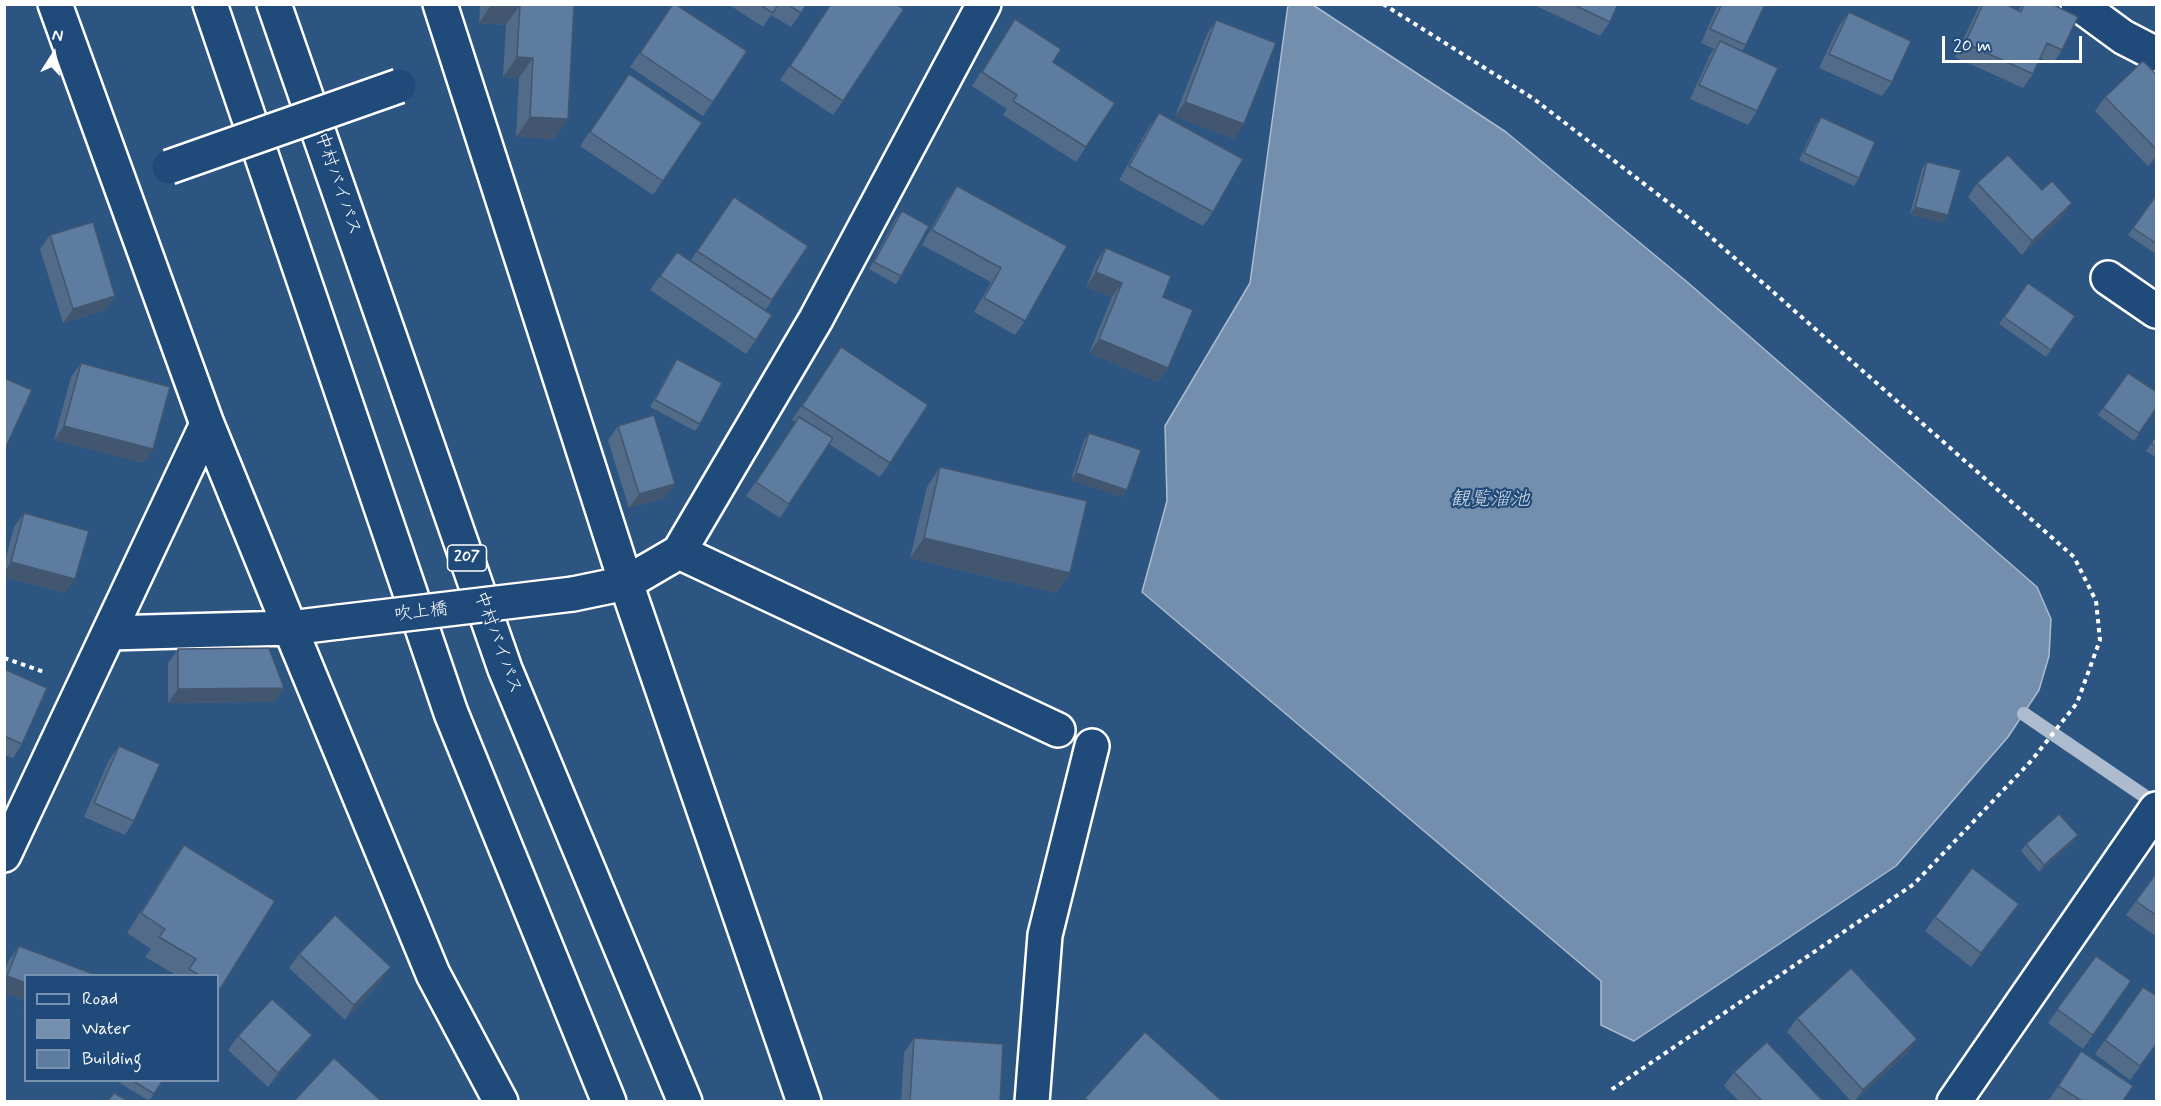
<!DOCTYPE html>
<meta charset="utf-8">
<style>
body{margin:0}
#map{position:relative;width:2161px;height:1106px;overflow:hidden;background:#2c5582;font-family:Mynerve,sans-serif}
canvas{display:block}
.frame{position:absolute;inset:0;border:6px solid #fff;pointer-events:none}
.legend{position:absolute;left:24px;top:974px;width:195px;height:108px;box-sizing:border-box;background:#1f4a7a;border:2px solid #7992af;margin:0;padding:8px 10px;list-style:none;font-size:18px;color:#fff}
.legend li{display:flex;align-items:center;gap:12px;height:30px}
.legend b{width:30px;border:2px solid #7992af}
.north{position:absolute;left:24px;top:24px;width:60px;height:60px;-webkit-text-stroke:4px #1f4a7a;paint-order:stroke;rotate:11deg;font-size:16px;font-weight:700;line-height:24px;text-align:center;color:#fff}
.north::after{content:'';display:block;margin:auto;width:21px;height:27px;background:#fff;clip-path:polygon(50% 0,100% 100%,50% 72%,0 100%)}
.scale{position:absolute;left:1942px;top:36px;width:140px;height:27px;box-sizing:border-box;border:3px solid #fff;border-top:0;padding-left:8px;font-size:18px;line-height:21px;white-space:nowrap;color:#fff;-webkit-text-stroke:4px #1f4a7a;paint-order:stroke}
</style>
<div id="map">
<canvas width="2161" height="1106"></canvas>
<div class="frame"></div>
<ul class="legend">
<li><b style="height:8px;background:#1f4a7a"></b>Road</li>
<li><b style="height:16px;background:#748fad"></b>Water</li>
<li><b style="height:16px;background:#5e7c9f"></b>Building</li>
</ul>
<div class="north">N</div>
<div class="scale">20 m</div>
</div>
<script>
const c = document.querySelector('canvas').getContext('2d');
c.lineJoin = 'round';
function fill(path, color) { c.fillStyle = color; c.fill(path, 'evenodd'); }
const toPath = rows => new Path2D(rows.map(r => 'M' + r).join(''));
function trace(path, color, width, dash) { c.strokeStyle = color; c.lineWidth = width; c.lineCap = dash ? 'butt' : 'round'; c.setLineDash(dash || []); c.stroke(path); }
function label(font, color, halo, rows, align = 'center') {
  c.font = font + ' Mynerve,"Klee One",sans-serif'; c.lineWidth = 4.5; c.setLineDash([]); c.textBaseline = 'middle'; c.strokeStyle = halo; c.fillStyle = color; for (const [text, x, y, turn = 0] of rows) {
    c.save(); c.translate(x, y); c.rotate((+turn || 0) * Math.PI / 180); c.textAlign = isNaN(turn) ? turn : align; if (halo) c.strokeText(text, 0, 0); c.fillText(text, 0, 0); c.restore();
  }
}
const water = toPath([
 [1288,5,1313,5,1506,132,1686,281,2037,587,2051,619,2049,656,2039,690,2008,737,1896,866,1634,1041,1601,1025,1601,981,1142,592,1167,501,1165,426,1250,283,1288,5]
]);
fill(water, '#748fad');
trace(water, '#acbcce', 1.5);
trace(toPath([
 [2024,714,2156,804]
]), '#acbcce', 14);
const minor = toPath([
 [55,4,207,424,290,628,433,974,501,1102],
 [440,4,626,583,804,1102],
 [2078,4,2123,37,2156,54],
 [2108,278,2156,311],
 [679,552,1058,730],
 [573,594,626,583,679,552,816,319,984,4],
 [109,633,290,628,339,622],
 [4,855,207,424],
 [1032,1102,1045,935,1092,746],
 [1954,1102,2156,809]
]);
const trunk = toPath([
 [210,4,451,713,609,1102],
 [274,4,505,669,685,1102]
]);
trace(minor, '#fff', 38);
trace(trunk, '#fff', 38);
trace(toPath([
 [1383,4,1534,99,1696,224,2074,557,2096,601,2100,640,2077,703,2032,760,1914,884,1608,1092],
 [4,658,44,672]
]), '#fff', 4, [4.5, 4.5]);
trace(minor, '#1f4a7a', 33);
trace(trunk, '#1f4a7a', 33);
const minorBridge = toPath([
 [169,167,399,86],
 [339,622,573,594]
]);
trace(minorBridge, '#fff', 38, []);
trace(minorBridge, '#1f4a7a', 33);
fill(toPath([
 [480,4,574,4,568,119,554,139,516,137,519,78,503,77,506,25,479,23],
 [673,4,747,51,703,116,630,67],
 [728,4,807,4,791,27,771,15,763,27],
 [831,4,843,101,833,115,780,80],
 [1532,4,1618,4,1610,22,1600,36],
 [1718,4,1765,4,1746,45,1742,51,1757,111,1748,125,1690,99,1710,55,1714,49,1701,43],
 [1980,4,2005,4,2018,11,2022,4,2052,4,2062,50,2053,64,2040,58,2033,74,2023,88,1955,57,1977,10],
 [1849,12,1892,82,1882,96,1819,68,1839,26],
 [1015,19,1053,62,1086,147,1076,162,1003,115,1007,109,972,86],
 [1216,20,1234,139,1175,116,1207,34],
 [629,74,702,123,653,195,580,146],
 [2157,75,2157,159,2148,166,2095,111,2105,97],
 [1159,113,1213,212,1203,226,1119,180,1149,127],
 [1821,117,1859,178,1854,186,1799,160,1816,124],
 [1927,162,1943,223,1910,214,1922,169],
 [1977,183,2042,190,2072,203,2062,217,2022,255,1968,197],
 [957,186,1067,246,1025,321,1015,335,974,312,991,282,922,245,947,200],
 [2157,194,2157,255,2128,235],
 [734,197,808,246,765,311,756,340,746,354,650,290,677,252,690,261],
 [902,211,901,276,896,284,869,269,896,218],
 [50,235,115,296,105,310,63,323,40,249],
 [1106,248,1163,297,1168,368,1158,382,1089,353,1112,297,1086,287,1096,262],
 [2028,283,2075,316,2046,357,1999,324],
 [841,347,890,463,880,477,829,444,780,518,746,496,796,422,792,420],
 [677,359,700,424,695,431,650,407,672,366],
 [81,363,153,449,143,463,54,440,71,377],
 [2128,373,2157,407,2134,441,2098,415],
 [618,426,665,498,629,508,608,440],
 [1089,433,1127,490,1122,497,1071,480,1084,440],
 [2157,435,2157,458,2146,451],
 [940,467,1070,573,1056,593,910,558,927,487],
 [24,513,65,593,4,577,4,565,14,527],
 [178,649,284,688,274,702,168,703,168,663],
 [4,669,22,744,13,758,4,755],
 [119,746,134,821,125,835,84,817,109,760],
 [2078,835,2073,842,2039,872,2021,851,2026,844],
 [184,845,275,901,218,993,218,975,176,975,145,957,151,949,127,933,170,865],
 [2157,872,2157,937,2126,915],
 [1935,917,2009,918,1971,967,1925,931],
 [19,946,26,975,26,1001,4,993,4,972,9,960],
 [299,954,381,981,345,1020,289,968],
 [2096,956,2131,981,2083,1049,2048,1023],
 [2143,987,2157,1044,2130,1080,2095,1054],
 [1797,1018,1917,1039,1907,1053,1855,1101,1851,1101,1787,1032],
 [312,1035,302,1049,268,1087,228,1050,238,1036],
 [914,1038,1000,1101,901,1101,904,1053],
 [2081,1051,2123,1101,2051,1101,2049,1100],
 [1734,1072,1823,1101,1739,1101,1724,1086],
 [115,1080,163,1080,149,1101]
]), '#516b89');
fill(toPath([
 [492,4,520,5,506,25,479,23],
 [517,57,533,58,519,78,503,77],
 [1185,102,1244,124,1234,139,1175,116],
 [530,117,568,119,554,139,516,137],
 [2157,155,2157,159,2148,166],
 [2072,203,2062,217,2022,255,2032,241],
 [1915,207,1948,215,1943,223,1910,214],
 [1096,272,1122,283,1112,297,1086,287],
 [115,296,105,310,63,323,73,309],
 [1099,339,1168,368,1158,382,1089,353],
 [64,426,153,449,143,463,54,440],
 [1076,473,1127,490,1122,497,1071,480],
 [675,484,665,498,629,508,639,494],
 [924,538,1070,573,1056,593,910,558],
 [11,562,75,579,65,593,4,577,4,572],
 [284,688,274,702,168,703,178,689],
 [2078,835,2073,842,2039,872,2044,865],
 [2019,904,2009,918,1971,967,1981,953],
 [391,967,381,981,345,1020,354,1005],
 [7,976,26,983,26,1001,4,993,4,980],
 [26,1008,26,1016,21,1014],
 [312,1035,302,1049,268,1087,278,1073],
 [1917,1039,1907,1053,1855,1101,1863,1090]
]), '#42576f');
const building = toPath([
 [513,4,574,4,568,119,530,117,533,58,517,57,520,5,513,4],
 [673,4,675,4,747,51,713,102,640,53,673,4],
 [759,4,778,4,773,13,759,4],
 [787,4,807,4,801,13,787,4],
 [831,4,896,4,904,9,843,101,790,66,831,4],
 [1572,4,1618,4,1610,22,1572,4],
 [1722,4,1765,4,1746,45,1710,29,1722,4],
 [1983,4,2005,4,2021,12,2024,4,2052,4,2078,17,2062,50,2047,43,2033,74,1965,43,1983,4],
 [1849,12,1911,41,1892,82,1829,54,1849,12],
 [1015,19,1061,49,1053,62,1115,103,1086,147,1013,101,1017,95,982,72,1015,19],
 [1216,20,1276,43,1244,124,1185,102,1216,20],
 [1720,41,1778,68,1757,111,1699,85,1720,41],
 [2143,61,2157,75,2157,150,2105,97,2143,61],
 [629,74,702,123,663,181,590,132,629,74],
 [1159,113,1243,159,1213,212,1129,166,1159,113],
 [1821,117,1875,142,1859,178,1804,153,1821,117],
 [2008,155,2042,190,2052,181,2072,203,2032,241,1977,183,2008,155],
 [1927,162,1961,170,1948,215,1915,207,1927,162],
 [957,186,1067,246,1025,321,984,298,1001,268,932,230,957,186],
 [2157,194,2157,244,2133,228,2157,194],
 [734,197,808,246,772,300,697,251,734,197],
 [902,211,929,226,901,276,874,262,902,211],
 [93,222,115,296,73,309,50,235,93,222],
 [1106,248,1171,276,1163,297,1193,310,1168,368,1099,339,1122,283,1096,272,1106,248],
 [677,252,772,315,756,340,660,276,677,252],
 [2028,283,2075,316,2051,350,2004,317,2028,283],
 [841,347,928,405,890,463,802,406,841,347],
 [677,359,722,383,700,424,655,400,677,359],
 [81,363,170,387,153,449,64,426,81,363],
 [2128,373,2157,392,2157,407,2139,433,2103,408,2128,373],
 [4,378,32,390,4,451,4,378],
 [654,415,675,484,639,494,618,426,654,415],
 [799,417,833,438,789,504,756,482,799,417],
 [1089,433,1141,450,1127,490,1076,473,1089,433],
 [2157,435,2157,447,2151,443,2157,435],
 [940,467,1087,501,1070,573,924,538,940,467],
 [24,513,89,531,75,579,11,562,24,513],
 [269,648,284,688,178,689,178,649,269,648],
 [4,669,47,688,22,744,4,736,4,669],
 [119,746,160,764,134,821,94,803,119,746],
 [2059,814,2078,835,2044,865,2026,844,2059,814],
 [184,845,275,901,220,989,218,987,218,975,199,975,189,969,196,959,159,937,165,929,141,913,184,845],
 [1972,868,2019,904,1981,953,1935,917,1972,868],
 [2157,872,2157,916,2136,901,2157,872],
 [335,915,391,967,354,1005,299,954,335,915],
 [19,946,96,975,26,975,26,983,7,976,19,946],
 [2096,956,2131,981,2093,1035,2057,1009,2096,956],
 [1851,968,1917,1039,1863,1090,1797,1018,1851,968],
 [2143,987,2157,996,2157,1043,2140,1066,2105,1040,2143,987],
 [272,999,312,1035,278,1073,238,1036,272,999],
 [1145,1032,1222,1101,1089,1101,1085,1098,1145,1032],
 [914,1038,1003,1044,1000,1101,910,1101,914,1038],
 [1767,1042,1823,1101,1762,1101,1734,1072,1767,1042],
 [2081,1051,2133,1086,2123,1101,2082,1101,2058,1086,2081,1051],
 [334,1058,381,1101,294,1101,334,1058],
 [132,1080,163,1080,154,1094,132,1080],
 [114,1093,128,1101,108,1101,114,1093]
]);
fill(building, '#5e7c9f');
trace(building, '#42576f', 1.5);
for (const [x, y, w] of [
 [467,558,39]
]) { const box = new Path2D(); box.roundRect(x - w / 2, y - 13, w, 26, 4.5); c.fillStyle = '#1f4a7a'; c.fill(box); trace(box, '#fff', 1.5); }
label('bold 16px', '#fff', null, [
 ["207",467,558]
]);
label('18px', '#fff', '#1f4a7a', [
 ["中村バイパス",337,184,71],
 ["吹上橋",421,613,-7],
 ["中村バイパス",497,643,70]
]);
label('italic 20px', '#d5dde6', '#1f4a7a', [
 ["観覧溜池",1490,501]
]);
</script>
